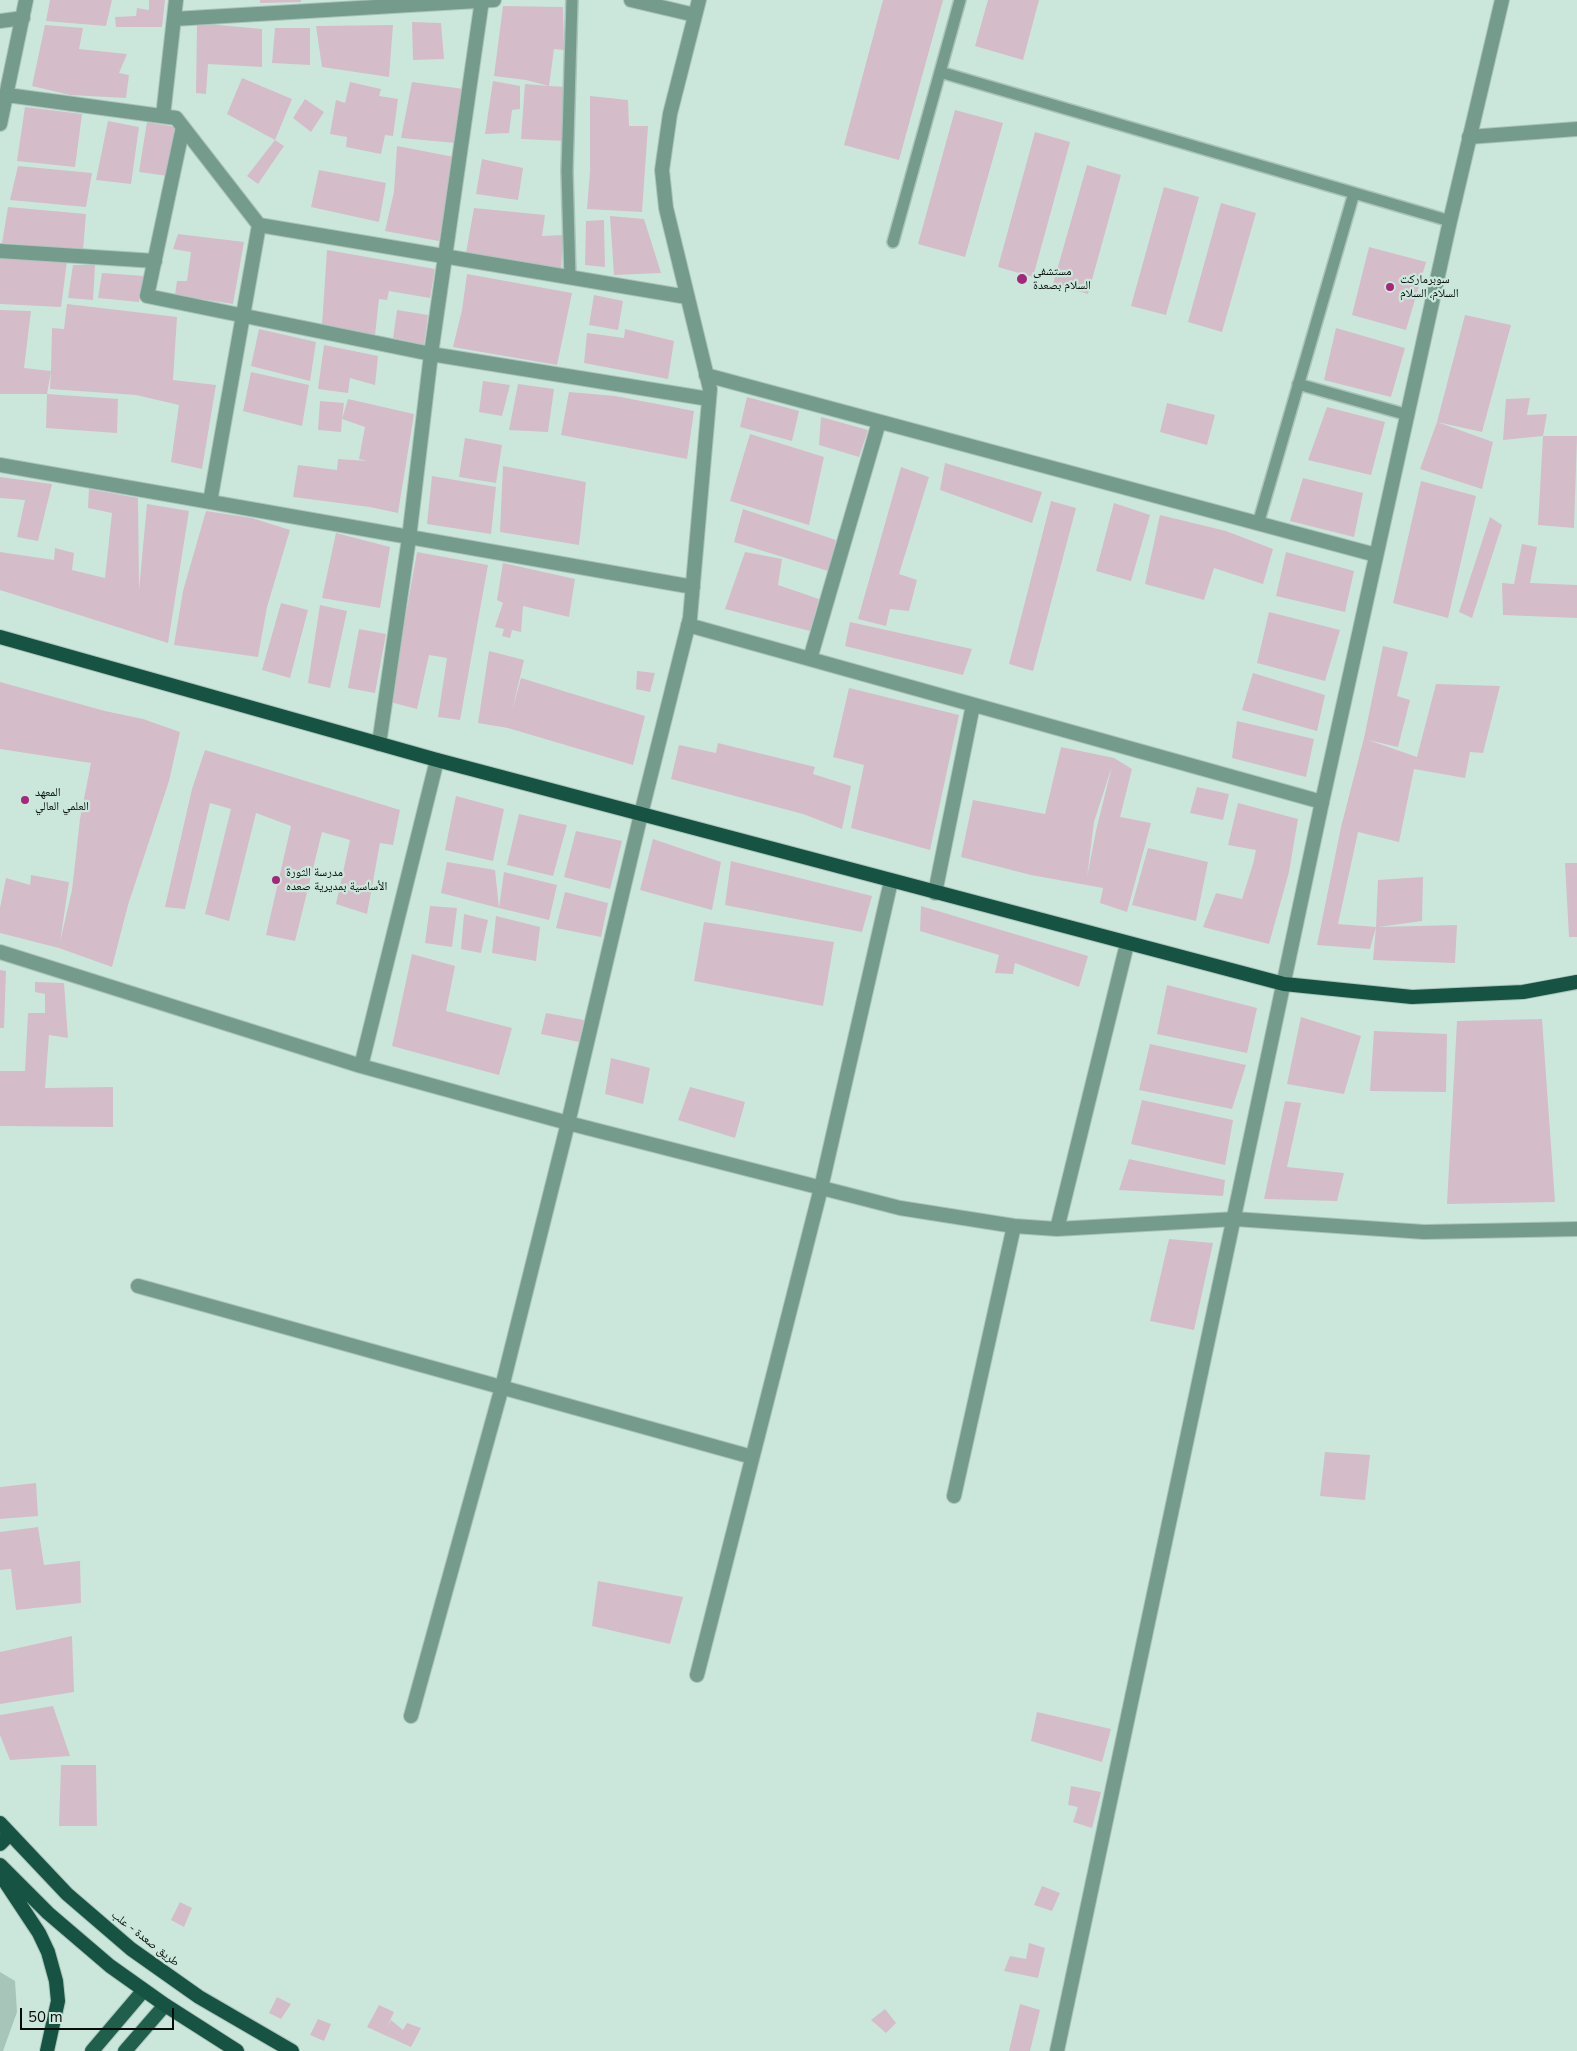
<!DOCTYPE html>
<meta charset="utf-8">
<style>
body{margin:0}
#map{position:relative;width:1577px;height:2051px;overflow:hidden;background:#cbe7dc;font-family:"Nunito Sans",sans-serif}
canvas{display:block}
.scale{position:absolute;left:20px;top:2008px;width:154px;height:22px;box-sizing:border-box;border:2px solid #050e0b;border-top:0;padding-left:6px;font-size:15px;line-height:18px;white-space:nowrap;color:#050e0b;-webkit-text-stroke:4px #cbe7dc;paint-order:stroke}
</style>
<div id="map">
<canvas width="1577" height="2051"></canvas>
<div class="scale">50 m</div>
</div>
<script>
const c = document.querySelector('canvas').getContext('2d');
c.lineJoin = 'round';
function fill(path, color) { c.fillStyle = color; c.fill(path, 'evenodd'); }
const toPath = rows => new Path2D(rows.map(r => 'M' + r).join(''));
function trace(path, color, width, dash) { c.strokeStyle = color; c.lineWidth = width; c.lineCap = dash ? 'butt' : 'round'; c.setLineDash(dash || []); c.stroke(path); }
function label(font, color, halo, rows, align = 'center') {
  c.font = font + ' "Nunito Sans","Noto Naskh Arabic",sans-serif'; c.lineWidth = 4.5; c.setLineDash([]); c.textBaseline = 'middle'; c.strokeStyle = halo; c.fillStyle = color; for (const [text, x, y, turn = 0] of rows) {
    c.save(); c.translate(x, y); c.rotate((+turn || 0) * Math.PI / 180); c.textAlign = isNaN(turn) ? turn : align; if (halo) c.strokeText(text, 0, 0); c.fillText(text, 0, 0); c.restore();
  }
}
fill(toPath([
 [0,1972,15,1981,17,2012,3,2051,0,2051]
]), '#a8c5ba');
fill(toPath([
 [50,0,112,0,106,26,46,21],
 [149,0,165,0,162,27,116,27,115,17,136,16,137,8,149,10],
 [260,0,301,0,301,2,260,3],
 [883,0,943,0,899,160,844,145],
 [988,0,1039,0,1023,60,975,46],
 [503,6,563,7,564,50,554,49,549,86,566,87,566,141,521,139,525,84,549,86,526,80,494,76],
 [412,22,441,23,444,59,413,60],
 [197,23,262,29,262,67,208,64,206,94,196,93],
 [45,25,83,28,79,49,127,54,119,73,129,75,126,98,70,95,32,86],
 [393,25,389,77,322,67,316,26],
 [275,28,310,28,310,65,272,63],
 [242,78,292,99,275,140,227,114],
 [493,81,520,86,520,109,512,110,509,133,485,134],
 [350,82,381,89,379,96,398,99,393,136,385,135,381,154,346,147,347,137,330,134,336,100,345,103],
 [412,82,464,89,456,143,401,138],
 [590,96,628,100,629,126,648,126,642,212,587,209,590,171],
 [305,99,324,112,311,132,293,118],
 [25,107,82,114,75,167,17,161],
 [955,110,1003,123,965,257,918,244],
 [108,121,139,127,131,184,96,180],
 [147,122,176,127,168,176,139,172],
 [1035,132,1070,142,1033,277,998,267],
 [275,140,284,146,258,184,247,176],
 [397,146,454,157,439,241,385,231,394,192],
 [482,159,523,168,518,200,476,194],
 [1087,165,1121,175,1088,294,1053,284],
 [18,166,92,173,86,207,10,200],
 [319,170,386,183,379,222,311,207],
 [1164,187,1199,197,1166,315,1131,306],
 [1221,203,1256,213,1222,332,1188,322],
 [8,207,86,214,83,250,2,243],
 [474,208,545,215,542,236,563,235,561,269,466,253],
 [610,216,644,219,661,273,614,275],
 [604,220,605,267,585,265,586,221],
 [178,234,244,242,233,304,175,295,177,281,187,281,191,252,173,249],
 [1369,247,1426,262,1406,330,1352,315],
 [327,250,435,269,430,298,389,291,387,300,379,299,375,335,322,325],
 [0,257,67,261,61,307,0,304],
 [73,265,95,265,93,300,68,298],
 [102,273,144,276,139,302,98,298],
 [467,274,572,293,557,365,453,347,462,310],
 [594,295,623,301,618,330,589,325],
 [67,304,177,317,173,380,216,385,202,469,171,462,179,405,136,395,50,389,51,371,47,394,118,399,117,433,46,428,47,394,0,394,0,310,31,311,24,368,51,371,52,328,64,329],
 [397,310,428,315,424,345,393,338],
 [1465,315,1511,325,1482,432,1437,422],
 [1336,328,1405,348,1391,397,1324,380],
 [259,329,316,342,310,381,251,366],
 [625,329,674,341,668,379,584,363,587,333,624,338],
 [324,345,378,356,375,385,350,378,348,393,318,389],
 [251,372,309,385,302,426,243,411],
 [483,381,510,385,502,416,479,412],
 [518,384,554,389,548,432,509,430],
 [569,392,615,396,694,411,687,459,561,435],
 [747,397,799,411,792,441,740,427],
 [1530,398,1527,415,1547,414,1543,436,1503,440,1506,399],
 [348,399,414,414,398,513,370,507,293,497,298,465,337,470,338,459,367,461,359,459,365,427,342,419,341,432,318,430,320,401,344,403,342,419],
 [1167,403,1215,415,1207,445,1160,432],
 [1327,407,1385,422,1371,475,1308,460],
 [821,417,868,430,859,457,819,445],
 [1437,422,1493,442,1482,489,1420,469],
 [750,434,824,457,809,525,730,501],
 [1543,436,1577,436,1574,528,1538,525],
 [465,438,502,445,496,483,459,477],
 [945,463,1042,492,1032,523,940,490],
 [503,466,586,482,579,545,500,532],
 [901,467,929,477,899,574,917,580,909,611,890,609,886,626,858,619],
 [432,476,496,487,491,534,427,524],
 [0,477,52,484,38,541,17,537,25,500,0,498],
 [1303,478,1363,493,1354,537,1290,521],
 [1421,481,1476,496,1448,618,1393,603],
 [89,489,138,498,139,590,147,504,189,511,168,643,0,590,0,552,54,560,55,548,74,553,72,570,105,578,112,513,88,508],
 [1051,501,1076,508,1033,671,1009,664],
 [1114,503,1150,515,1131,581,1096,571],
 [743,509,836,540,828,571,734,542],
 [206,511,252,518,290,530,267,607,258,657,174,645,183,591],
 [1160,515,1226,531,1273,549,1263,584,1214,568,1204,600,1145,584],
 [1490,517,1502,525,1472,618,1459,612],
 [336,533,390,547,380,608,322,598],
 [1522,544,1537,547,1530,583,1577,585,1577,618,1503,615,1502,583,1514,584],
 [417,552,488,565,460,720,438,717,447,658,429,655,417,709,390,702],
 [745,552,782,559,778,585,819,599,810,631,725,609],
 [1286,552,1354,571,1345,612,1276,596],
 [503,563,575,579,569,617,523,606,521,632,512,630,510,638,502,636,504,629,495,627,503,603,497,600],
 [281,603,308,610,290,678,262,670],
 [320,605,347,611,330,688,308,683],
 [1269,612,1340,630,1325,681,1257,663],
 [850,622,972,649,963,675,845,646],
 [359,629,386,634,375,693,348,688],
 [1383,646,1408,652,1397,696,1410,700,1398,747,1368,740,1417,757,1436,684,1500,686,1483,753,1470,752,1465,778,1414,769,1399,842,1358,832,1338,924,1376,927,1378,880,1423,877,1422,921,1378,927,1457,925,1455,963,1373,960,1376,927,1370,949,1317,945,1341,827,1364,738],
 [489,651,524,660,512,711,521,678,645,716,633,765,508,728,478,723],
 [637,671,655,673,650,692,636,689],
 [1253,673,1325,695,1317,731,1242,710],
 [0,682,105,711,143,719,180,732,169,781,128,905,112,967,59,948,0,933,0,908,6,878,30,885,31,875,69,882,60,942,72,890,80,819,91,763,0,749],
 [849,688,959,715,930,850,851,828,864,765,833,757],
 [1237,721,1314,739,1306,777,1232,758],
 [718,743,815,767,813,774,851,786,842,829,803,814,671,779,679,745,716,753],
 [1061,747,1114,758,1132,769,1120,817,1151,823,1127,912,1100,903,1103,888,1031,875,961,857,973,800,1045,814],
 [1112,766,1096,831,1087,877,1094,822],
 [205,750,400,810,393,845,380,843,367,914,336,904,350,840,322,832,295,941,266,935,291,826,256,813,229,921,205,914,231,809,210,803,185,909,165,907,192,789],
 [1197,787,1229,794,1223,820,1190,813],
 [456,796,504,809,493,861,445,850],
 [1238,803,1298,819,1289,872,1269,944,1203,927,1216,893,1242,899,1253,864,1256,850,1228,845],
 [519,814,567,825,553,876,507,865],
 [576,831,622,841,610,889,564,877],
 [653,839,721,862,712,910,640,890],
 [1148,848,1208,862,1196,921,1132,905],
 [731,861,872,896,862,932,725,905],
 [447,862,495,870,499,908,441,893],
 [1565,863,1577,863,1577,937,1569,937],
 [504,872,557,885,549,920,499,908],
 [565,892,608,903,601,937,556,928],
 [430,906,457,908,452,947,425,943],
 [921,906,1088,956,1079,987,1015,963,1013,974,995,973,999,955,920,931],
 [464,914,488,920,481,953,461,949],
 [496,916,540,927,536,961,492,953],
 [704,922,834,942,823,1006,694,981],
 [412,954,455,966,446,1011,512,1028,499,1075,392,1046],
 [0,970,6,971,4,1028,0,1028],
 [35,982,64,983,68,1038,49,1035,45,1088,113,1087,113,1127,0,1126,0,1071,25,1071,28,1013,45,1013,45,994,35,992],
 [1167,985,1257,1008,1247,1053,1157,1034],
 [546,1013,584,1020,579,1042,541,1034],
 [1301,1017,1361,1036,1344,1094,1287,1084],
 [1542,1019,1555,1202,1447,1204,1457,1021],
 [1374,1031,1447,1034,1446,1092,1370,1091],
 [1150,1044,1246,1065,1232,1109,1139,1090],
 [611,1058,650,1068,643,1104,605,1094],
 [690,1087,745,1102,735,1138,678,1120],
 [1142,1100,1233,1120,1225,1165,1131,1144],
 [1285,1101,1301,1103,1287,1167,1344,1173,1337,1201,1264,1199],
 [1129,1159,1225,1180,1223,1196,1119,1190],
 [1169,1239,1213,1243,1194,1330,1150,1321],
 [1325,1452,1370,1455,1365,1500,1320,1496],
 [36,1483,38,1516,0,1519,0,1487],
 [38,1527,44,1565,80,1561,81,1603,16,1610,11,1569,0,1570,0,1532],
 [598,1581,683,1597,670,1644,592,1626],
 [72,1636,74,1692,0,1704,0,1652],
 [53,1706,70,1756,10,1760,0,1735,0,1715],
 [1037,1712,1111,1729,1102,1762,1031,1741],
 [61,1765,96,1765,97,1826,59,1826],
 [1071,1786,1101,1792,1092,1828,1073,1822,1078,1807,1068,1805],
 [1042,1886,1060,1893,1052,1911,1034,1905],
 [180,1902,192,1908,184,1927,171,1920],
 [1029,1943,1045,1948,1038,1978,1004,1971,1010,1956,1026,1959],
 [277,1997,291,2004,281,2019,269,2013],
 [1020,2004,1040,2010,1030,2051,1009,2051],
 [379,2005,394,2012,386,2029,391,2020,403,2030,407,2023,421,2028,411,2047,367,2027],
 [885,2009,896,2023,886,2033,871,2020],
 [318,2019,331,2024,324,2041,310,2035]
]), '#d5bcc9');
const service = toPath([
 [940,72,1450,221],
 [893,242,960,0],
 [570,278,567,171,572,0],
 [1298,384,1408,415],
 [1258,524,1354,193]
]);
const minor = toPath([
 [631,0,695,15],
 [174,19,494,0],
 [0,21,23,18],
 [7,95,176,118,259,225,687,297],
 [163,116,176,0],
 [0,124,26,0],
 [183,127,147,296,431,354,709,399],
 [1469,137,1577,129],
 [0,251,155,261],
 [706,375,1376,555],
 [0,465,693,587],
 [210,502,259,225],
 [688,625,1322,802],
 [810,659,879,422],
 [379,744,409,538,431,354,482,0],
 [935,893,973,705],
 [0,952,361,1066,568,1123,900,1208,1014,1226,1057,1229,1235,1219,1424,1232,1577,1229],
 [361,1066,437,760],
 [1057,1229,1127,944],
 [138,1286,752,1457],
 [954,1496,1014,1226],
 [697,1675,821,1188,891,881],
 [411,1716,502,1387,568,1123,641,814,690,618,710,389,666,208,662,170,670,114,699,0]
]);
const tertiary = toPath([
 [1057,2051,1322,802,1450,221,1502,0]
]);
const primary = toPath([
 [92,2051,143,1991],
 [125,2051,165,2005]
]);
const trunk = toPath([
 [0,637,437,760,1284,984,1412,997,1523,992,1577,982],
 [0,1823,67,1894,131,1949,199,1997,292,2051],
 [0,1844,9,1835],
 [0,1865,48,1913,110,1966,165,2005,237,2051],
 [0,1874,39,1933,48,1952,56,1981,58,2001,47,2051]
]);
trace(service, '#abc4bb', 14);
trace(minor, '#abc4bb', 16);
trace(tertiary, '#abc4bb', 16);
trace(primary, '#abc4bb', 16);
trace(trunk, '#abc4bb', 16);
trace(service, '#759b8d', 11);
trace(minor, '#759b8d', 14);
trace(tertiary, '#759b8d', 14);
trace(primary, '#1f5f4c', 14);
trace(trunk, '#165342', 14);
for (const [x, y, r, color] of [
 [1022,279,6,"#a4277a"],
 [1390,287,5,"#a4277a"],
 [25,800,5,"#a4277a"],
 [276,880,5,"#a4277a"]
]) { const dot = new Path2D(); dot.arc(x, y, r, 0, 2 * Math.PI); c.fillStyle = color; c.fill(dot); trace(dot, '#cbe7dc', 2); }
label('12px', '#050e0b', '#cbe7dc', [
 ["مستشفى",1033,272],
 ["السلام بصعدة",1033,286],
 ["سوبرماركت",1400,280],
 ["السلام، السلام",1400,294],
 ["المعهد",35,793],
 ["العلمي العالي",35,807],
 ["مدرسة الثورة",286,873],
 ["الأساسية بمديرية صعده",286,887]
], 'left');
label('12px', '#050e0b', '#cbe7dc', [
 ["طريق صعدة - علب",145,1939,38]
]);
</script>
